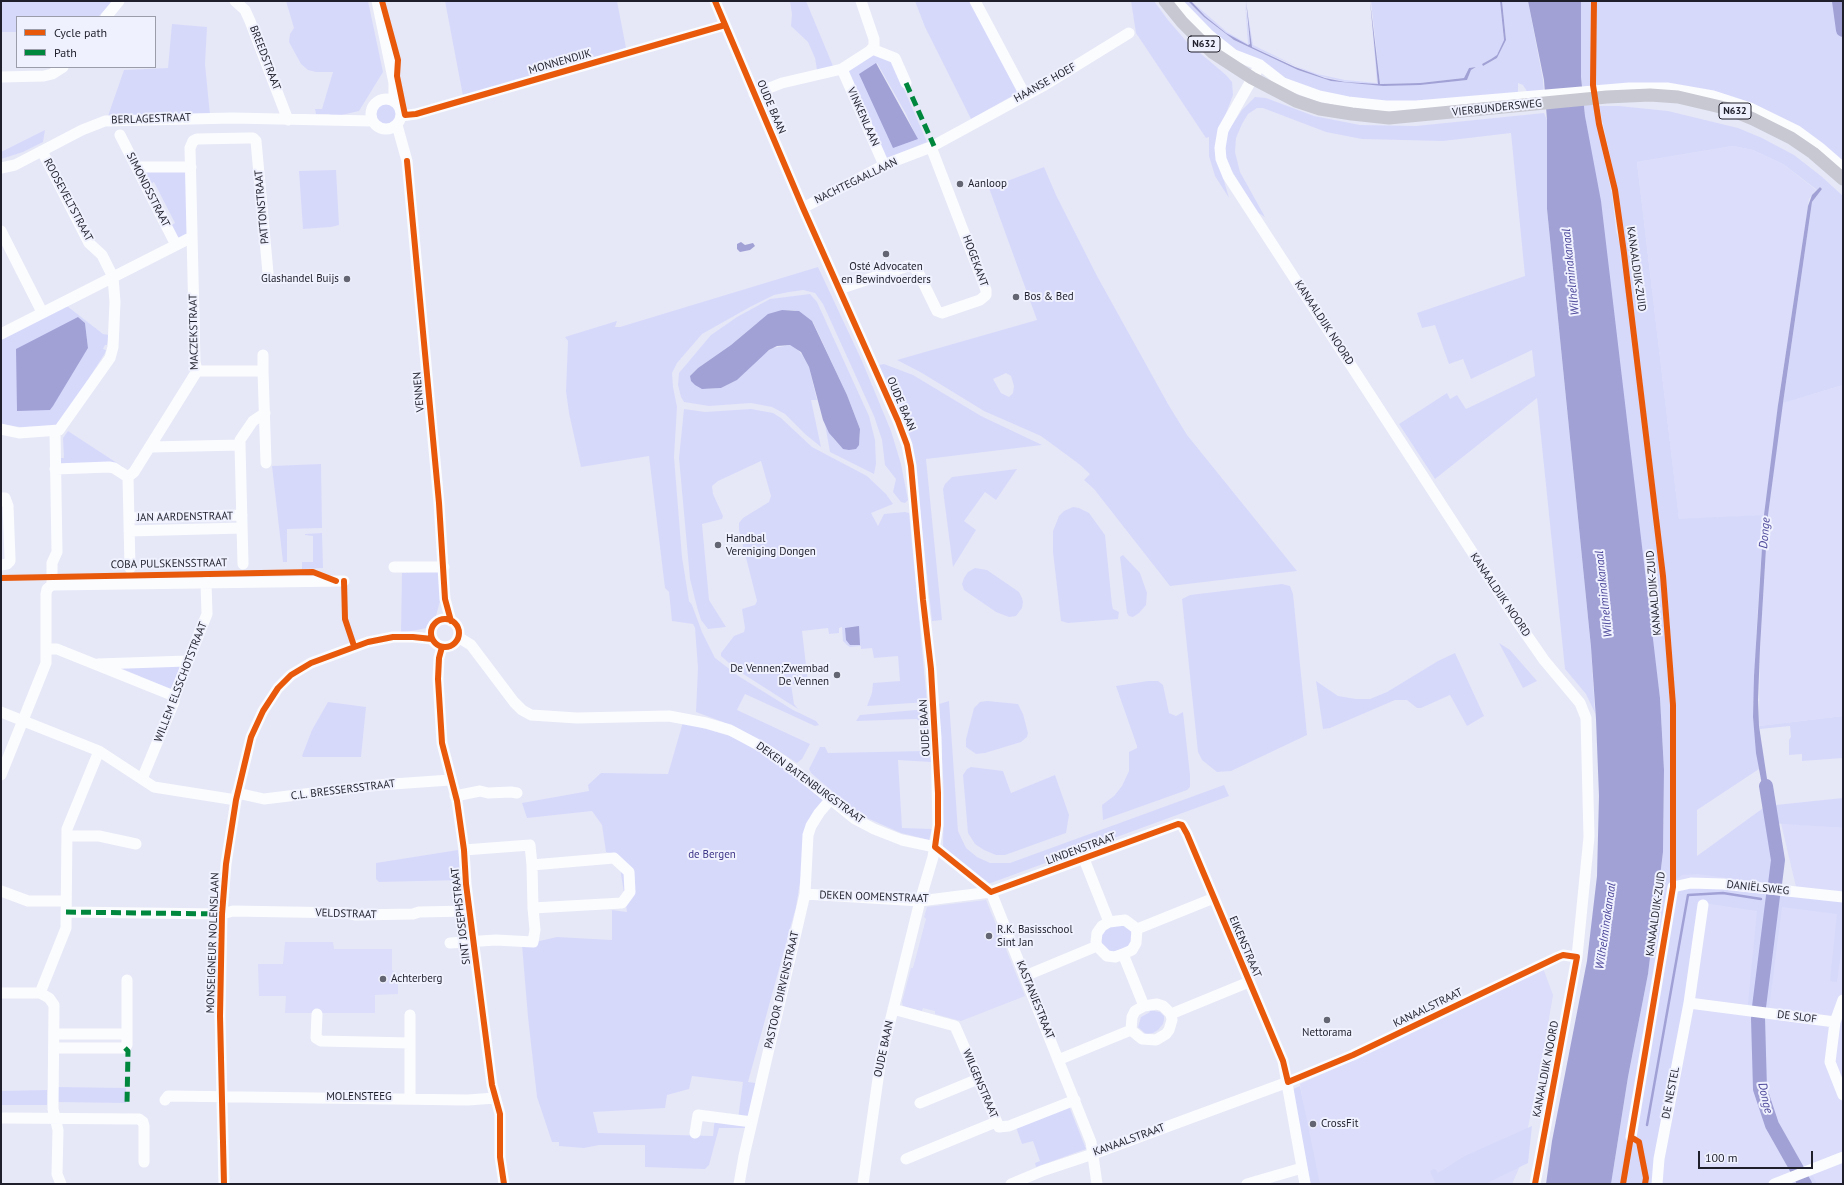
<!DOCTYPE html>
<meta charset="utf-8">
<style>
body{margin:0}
#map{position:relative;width:1844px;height:1185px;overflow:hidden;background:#e6e8f7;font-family:"PT Sans",sans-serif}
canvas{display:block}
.frame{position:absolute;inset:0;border:2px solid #1e1f2b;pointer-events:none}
.legend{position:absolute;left:16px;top:16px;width:140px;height:52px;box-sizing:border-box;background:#f0f1fe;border:1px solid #9c9daa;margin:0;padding:5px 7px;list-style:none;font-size:12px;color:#1e1f2b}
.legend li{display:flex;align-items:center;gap:8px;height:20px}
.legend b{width:20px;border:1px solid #9c9daa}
.scale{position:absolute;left:1698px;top:1151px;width:115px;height:18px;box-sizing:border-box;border:2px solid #1e1f2b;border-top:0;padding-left:5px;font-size:12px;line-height:14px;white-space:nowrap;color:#1e1f2b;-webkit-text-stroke:3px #f0f1fe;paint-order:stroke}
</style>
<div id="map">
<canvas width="1844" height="1185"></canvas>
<div class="frame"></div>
<ul class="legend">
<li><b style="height:5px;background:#e8590c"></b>Cycle path</li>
<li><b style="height:5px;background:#00873e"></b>Path</li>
</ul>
<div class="scale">100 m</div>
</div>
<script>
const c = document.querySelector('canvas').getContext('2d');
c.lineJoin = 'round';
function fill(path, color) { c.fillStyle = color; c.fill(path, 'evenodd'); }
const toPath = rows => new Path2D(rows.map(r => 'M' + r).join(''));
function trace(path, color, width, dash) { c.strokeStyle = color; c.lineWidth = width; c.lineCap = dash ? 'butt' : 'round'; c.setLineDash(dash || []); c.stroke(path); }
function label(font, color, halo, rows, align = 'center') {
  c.font = font + ' "PT Sans",sans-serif'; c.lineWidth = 4; c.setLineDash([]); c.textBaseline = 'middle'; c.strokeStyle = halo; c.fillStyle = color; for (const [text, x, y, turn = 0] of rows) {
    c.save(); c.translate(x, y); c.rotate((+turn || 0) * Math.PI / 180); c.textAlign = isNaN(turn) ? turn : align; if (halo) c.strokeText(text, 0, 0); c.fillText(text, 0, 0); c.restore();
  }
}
fill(toPath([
 [1733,146,1753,150,1783,164,1816,190,1809,199,1808,206,1778,404,1843,385,1843,716,1759,726,1760,648,1768,515,1679,520,1637,162],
 [1781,823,1843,828,1843,1184,1617,1184,1664,869,1701,873,1796,887],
 [986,900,1025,996,961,1021,935,1014,935,1011,923,1008,922,1011,903,1006,902,1002,911,968,913,968,926,919,924,917,927,907],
 [285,942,333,942,334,949,392,949,392,970,398,975,398,994,375,995,375,1013,285,1013,286,996,259,996,258,964,283,964],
 [1543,968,1553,995,1542,1059,1520,1166,1512,1184,1318,1184,1314,1167,1300,1084,1382,1047]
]), '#dbddfa');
fill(toPath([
 [1,1,113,1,98,17,17,17,17,32,1,32],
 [286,1,368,1,383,72,359,111,333,117,329,114,316,114,315,109,322,109,333,72,316,72,308,70,301,64,289,42,290,34,294,28],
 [445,1,617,1,626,48,463,96],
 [790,1,806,1,833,66,817,70,815,58,808,42,791,26,792,14],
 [915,1,971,1,1021,91,971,119,925,27],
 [1131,1,1154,1,1168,20,1187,42,1226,75,1232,82,1233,95,1222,124,1218,160,1229,198,1215,176,1209,156,1209,137,1206,138,1136,33],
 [1179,1,1188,1,1204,17,1234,40,1298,70,1331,81,1389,86,1467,80,1471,70,1476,67,1469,68,1464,78,1420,83,1380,84,1371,1,1500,1,1504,40,1497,55,1491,59,1482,64,1483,66,1497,58,1506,40,1502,1,1528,1,1543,80,1544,93,1528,93,1523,85,1518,83,1518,93,1382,104,1304,89,1238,54],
 [1191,1,1227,32,1248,44,1245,1,1250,44,1246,45,1226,33,1205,16],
 [1246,1,1253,45,1296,66,1317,74,1345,80,1377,83,1370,1,1378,84,1345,82,1316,75,1252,47],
 [1581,1,1594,1,1592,88,1603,154,1612,194,1616,231,1623,255,1660,571,1670,705,1672,767,1670,880,1621,1184,1611,1184,1628,1077,1648,974,1663,852,1664,770,1660,698,1585,116,1581,77],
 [1597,1,1839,1,1843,27,1843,165,1782,121,1596,88,1596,43],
 [172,24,207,27,205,64,210,115,108,116,124,70,168,68],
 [874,52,890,57,927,142,885,159,847,69],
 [877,63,905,112,917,138,860,74],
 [1255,97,1266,98,1314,116,1360,125,1416,126,1544,113,1547,120,1547,209,1591,647,1595,713,1586,694,1565,669,1537,398,1435,479,1399,424,1447,393,1450,399,1457,395,1466,409,1535,376,1532,350,1471,379,1463,359,1449,364,1435,325,1422,328,1417,313,1525,276,1511,133,1443,141,1362,139,1326,132,1263,108,1257,108,1248,114,1242,124,1236,138,1235,152,1240,172,1265,217,1257,212,1232,171,1226,157,1225,140,1230,128,1242,110],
 '376 114a10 10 0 1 1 20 0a10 10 0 1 1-20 0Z',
 [1599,106,1619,106,1668,111,1738,128,1762,138,1794,155,1821,176,1843,196,1843,385,1783,403,1812,202,1822,189,1820,187,1817,190,1783,164,1753,150,1733,146,1637,162,1679,519,1764,515,1757,623,1753,717,1759,769,1697,810,1697,856,1766,806,1843,798,1843,828,1771,823,1778,865,1775,884,1697,874,1682,875,1675,880,1676,704,1666,581,1627,252,1622,235,1617,188],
 [45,130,43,142,23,152,1,159,1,152],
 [1044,167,1056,195,1097,276,1168,404,1187,435,1297,571,1170,586,1094,489,1084,480,1090,474,1079,464,1041,436,984,411,922,373,897,360,1037,320,989,188],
 [1006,373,1011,376,1014,386,1013,393,1009,397,1001,393,993,379],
 [336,170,339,225,331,227,303,229,299,171],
 [147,171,186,171,188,233,180,238,177,237,170,226,175,223,154,182,149,185,145,174],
 [818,267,862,361,891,431,901,464,908,500,905,503,901,502,893,492,896,479,885,465,882,440,874,416,823,304,815,293,803,290,789,292,774,295,750,307,702,334,677,363,672,373,673,387,677,407,674,457,682,557,689,601,692,605,702,632,715,658,740,677,793,710,816,721,819,725,815,726,745,694,737,710,810,744,802,759,797,763,771,746,723,722,696,712,698,668,695,628,693,624,672,621,669,592,665,588,649,456,581,467,569,413,566,391,568,341,565,337,617,321,615,327,620,327],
 [810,294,817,302,869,416,875,440,876,464,874,474,830,452,825,424,833,438,843,449,859,445,860,429,847,395,813,322,795,310,782,310,756,324,731,345,698,368,690,376,705,389,721,388,737,380,762,355,773,348,790,345,797,349,803,356,809,367,817,400,811,400,821,447,805,434,785,414,772,407,751,403,709,406,684,402,681,397,678,385,679,373,711,335,737,317,770,299],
 [67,306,103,334,109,335,107,345,105,345,103,349,106,350,105,353,60,424,56,426,20,427,1,424,1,337],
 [78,317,85,323,88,348,50,410],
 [884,364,913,375,981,416,1042,445,926,459,942,620,932,621,916,473,879,365],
 [684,409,705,412,751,409,773,413,781,418,812,447,867,476,886,494,893,504,871,513,878,526,884,514,905,512,909,513,927,702,867,706,872,693,873,683,900,681,898,656,874,658,872,648,861,649,861,646,850,647,847,645,843,641,842,627,839,628,839,633,829,634,828,628,802,631,806,665,796,666,796,675,807,674,808,684,791,684,794,704,798,709,737,670,721,656,721,653,734,636,744,632,745,628,742,609,755,605,757,601,739,530,739,523,743,518,769,502,771,496,761,461,718,481,712,486,713,494,723,516,722,519,702,524,709,600,726,627,708,629,701,620,697,607,690,579,679,458],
 [68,431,123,467,122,469,61,465,58,458,64,458,63,438],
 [321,464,322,528,287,529,287,562,283,562,272,466],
 [1017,469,996,500,985,492,964,521,976,530,953,567,944,498,943,489,945,484,952,477],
 [1073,507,1079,508,1089,513,1105,535,1112,605,1113,609,1119,612,1118,619,1068,623,1061,621,1053,552,1053,531,1059,516,1064,511],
 [322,533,323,568,302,569,302,562,313,562,313,536,305,535,305,534],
 [1123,555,1140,573,1147,593,1146,605,1139,613,1133,617,1129,616,1127,613,1120,557],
 [975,568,987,570,1019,592,1022,598,1023,602,1022,608,1016,616,1009,617,996,612,964,590,962,584,964,578,968,572],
 [440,571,440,601,436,616,430,621,427,628,401,633,402,573],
 [1282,584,1290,586,1293,594,1307,735,1231,771,1217,772,1202,760,1198,752,1182,599,1190,595],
 [1499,643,1510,650,1537,681,1523,688],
 [1455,653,1484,716,1467,726,1450,695,1421,708,1417,708,1407,700,1395,700,1330,728,1323,729,1316,681,1338,696,1356,699,1370,699,1387,692,1438,661],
 [178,664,181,668,173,688,170,689,118,667],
 [1148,681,1158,681,1163,685,1169,713,1176,716,1183,712,1190,775,1190,787,1187,790,1103,820,1102,805,1114,796,1122,786,1129,771,1129,752,1137,748,1137,746,1116,686],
 [949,701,958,831,966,848,977,857,990,863,1010,863,1224,785,1229,796,988,884,943,847,944,794,939,704],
 [987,701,1018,704,1023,714,1028,733,1027,737,1021,742,985,753,976,754,966,747,966,739,974,708,980,702],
 [328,702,366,707,361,757,303,757,302,756,312,730],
 [927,709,931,762,898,760,902,828,932,829,929,840,901,833,867,818,846,803,811,773,809,769,820,747,825,747,828,753,926,751,924,727,917,719,856,721,860,715],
 [1843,716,1843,758,1802,761,1802,754,1789,755,1789,740,1791,737,1790,726,1760,729,1759,726],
 [683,722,733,737,780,764,826,801,810,819,796,907,748,1082,756,1083,746,1128,719,1128,709,1165,705,1169,645,1167,645,1145,599,1145,584,1148,559,1146,559,1142,552,1142,537,1097,528,1017,522,945,557,937,612,940,612,910,627,912,619,861,614,854,606,852,602,825,592,811,527,818,522,803,589,791,588,785,601,773,668,774],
 [692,1076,743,1082,738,1119,715,1117,713,1136,598,1133,593,1112,665,1108,667,1095,689,1089],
 [971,767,1003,771,1011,793,1055,775,1069,815,1066,833,1005,855,996,855,984,850,975,844,968,833,963,775,967,769],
 [458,850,462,880,379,882,376,879,376,863],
 [1693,884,1843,902,1843,937,1837,982,1830,981,1837,914,1782,907,1769,1008,1748,1004,1757,911,1698,902,1683,1008,1655,1151,1652,1184,1647,1184,1641,1143,1633,1133,1675,889],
 [1119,923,1131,928,1133,941,1122,952,1106,952,1099,939,1102,931],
 [1149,1010,1160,1012,1164,1016,1164,1020,1163,1024,1158,1030,1153,1033,1146,1034,1138,1027,1141,1017,1150,1012],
 [1300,1086,1318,1175,1320,1184,1311,1184,1306,1161,1293,1089],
 [56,1087,126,1088,126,1103,56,1102],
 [47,1090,47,1105,1,1105,1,1091],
 [1069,1106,1086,1149,1036,1167,1035,1163,1040,1161,1033,1141,1022,1144,1016,1127],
 [1532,1126,1528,1163,1485,1184,1436,1184,1430,1171,1435,1169,1438,1173,1465,1156],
 [1633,1143,1638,1149,1644,1177,1643,1184,1627,1184],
 [1813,1176,1817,1184,1788,1184,1801,1179]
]), '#d7d9fb');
fill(toPath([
 [1188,1,1191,1,1205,16,1226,33,1248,45,1250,44,1246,1,1252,47,1295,67,1325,78,1345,82,1378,84,1370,1,1380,84,1420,83,1464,78,1469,68,1476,67,1471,70,1467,80,1420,85,1383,86,1331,81,1298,70,1234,40,1204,17],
 [1500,1,1502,1,1506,40,1497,58,1483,66,1482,64,1491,59,1497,55,1504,40],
 [1528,1,1581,1,1581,77,1585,116,1601,201,1660,698,1664,770,1663,852,1648,974,1628,1077,1611,1184,1546,1184,1552,1141,1587,961,1597,876,1599,796,1596,719,1591,647,1547,209,1547,120,1544,80],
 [876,63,918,139,893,148,859,74],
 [1820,187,1822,189,1812,202,1783,403,1768,515,1760,648,1758,700,1759,726,1771,805,1766,806,1756,753,1753,717,1754,676,1764,515,1778,405,1808,206,1812,195],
 [741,242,745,245,753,243,755,246,750,250,740,252,737,249,737,244],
 [782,310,799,311,812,321,847,395,860,429,859,445,856,449,849,450,843,449,829,433,823,420,809,367,801,352,790,345,777,346,769,350,737,380,721,388,702,389,695,385,691,381,690,376,698,368,731,345,768,314],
 [78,317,85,323,88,348,53,406,50,410,17,411,16,349],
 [859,626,860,645,850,645,846,640,845,628]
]), '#a1a1d6');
trace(toPath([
 [1647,1125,1688,895,1723,893,1761,899]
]), '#a1a1d6', 2.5);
trace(toPath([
 [1839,1,1843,30],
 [1766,786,1778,860,1775,884],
 [1759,1007,1773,896],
 [1758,1018,1760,1089,1772,1125,1798,1171],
 [1802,1179,1805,1184]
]), '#a1a1d6', 14);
trace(toPath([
 [235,1,245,10,250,21,288,120],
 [377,1,394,83,394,101],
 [715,1,803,208,898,421,907,445,911,466,923,600,931,669,936,738,938,825,933,857,920,901,881,1058,863,1184],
 [975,1,1025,95],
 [1176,1,1209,35,1234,55,1260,65,1283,83,1319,96,1348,102,1386,106,1416,106,1629,88,1667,88,1713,96,1750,108,1797,131,1820,148,1843,168],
 [106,17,119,1],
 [872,49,895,58,906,83],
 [1260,65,1223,130,1220,148,1221,159,1228,176,1517,621,1544,660,1580,703,1586,718,1589,837,1577,957,1535,1184],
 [842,69,884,165],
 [1,77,44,76,52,74,63,67],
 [754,94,782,83,842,69,870,51,874,46,874,39,861,1],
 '371 114a15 15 0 1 1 30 0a15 15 0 1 1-30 0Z',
 [401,116,416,114,461,101,725,25],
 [397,125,407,161,439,503,445,599,451,621],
 [120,135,176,245],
 [137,167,191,167],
 [1,168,15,165,82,130,105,121,233,118,372,121],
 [803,208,884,165,931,147,1043,86,1129,33],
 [1,231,42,312],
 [839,289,908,266,914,267,918,272,937,311,942,313,980,300,986,295,986,290,931,147],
 [1,334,192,237],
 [263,355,263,371],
 [197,371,263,371,266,463],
 [1,429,19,433,59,430,110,358,113,347,115,302,113,277,102,255,89,243,42,151],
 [240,445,240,440,253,421,265,413],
 [151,447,240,445,243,564],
 [55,469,109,467,114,468,128,477,130,568],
 [128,477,134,472,197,371,195,362,190,148,193,141,197,139,248,138,253,138,256,141,268,273],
 [1,498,5,498,8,506,10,558,10,561,7,564,1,565],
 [129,518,242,515],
 [129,531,242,528],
 [394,567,444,567],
 [52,585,344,581],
 [52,585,52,563,57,552,55,432],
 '431 633a14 14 0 1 1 28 0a14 14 0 1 1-28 0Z',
 [458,637,471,645,514,702,522,710,531,715,577,718,669,716,706,723,730,730,764,748,783,761,855,819,874,829,902,840,935,847,991,892,1091,1142,1097,1184],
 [442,647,439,658,438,679,442,743,457,801,464,850,466,884,492,1085,500,1114,500,1157,504,1184],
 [46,649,57,649,174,696],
 [98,664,187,661],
 [1,712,99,751,154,787,236,800],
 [1,775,46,663,46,594,47,589,52,585],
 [142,779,174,702,174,696,207,614,206,582],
 [237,793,264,799,379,785,450,780],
 [455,796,480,791,488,793,511,792,517,793],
 [67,836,99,836,136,844],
 [464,850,530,845,532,865],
 [1084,859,1109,922],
 [1,891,28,901,66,901],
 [805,894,920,901,991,892,1178,824,1182,825,1187,834,1283,1061,1305,1184],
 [66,912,222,914,233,911,347,913,355,915,413,914,419,912,469,911],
 [1137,929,1214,898],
 [450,943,496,940,533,942,535,930,533,908,532,865,614,858,629,872,630,892,622,903,533,908],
 [1123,954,1144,1006],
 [1025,976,1097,946,1107,956,1115,957,1123,954,1132,950,1136,943,1137,929,1125,920,1109,922,1102,926,1097,933,1096,942,1097,946],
 [1,993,40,993,66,928,67,829,99,751],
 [40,993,49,998,54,1005,53,1109,58,1130,57,1174,61,1184],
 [1843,1000,1835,1022,1830,1062,1843,1095],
 [1689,1003,1835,1022],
 [893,1009,955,1026,999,1127,1009,1126,1075,1100],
 [317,1014,316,1038,321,1041,410,1043],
 [1171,1014,1249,982],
 [54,1034,127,1034],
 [54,1048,125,1048,127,1045,127,980],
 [1058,1060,1131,1030,1142,1039,1156,1040,1166,1034,1169,1030,1172,1020,1171,1014,1163,1006,1157,1004,1144,1006,1135,1011,1132,1017,1131,1030],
 [410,1098,410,1015],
 [165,1100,168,1096,468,1100,495,1098],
 [920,1103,978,1079],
 [1,1118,139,1119,143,1122,144,1126,144,1162],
 [695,1133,698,1115,752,1122],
 [1631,1137,1673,887,1691,883,1723,884,1843,897],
 [906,1159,996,1122],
 [224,1184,220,1016,222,914,226,864,236,800,251,737,263,711,278,688,291,675,311,663,368,642,393,637,413,637,432,639],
 [739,1184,744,1156,805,894,808,835,811,826,819,813,830,800],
 [1011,1184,1042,1171,1093,1154,1288,1082,1353,1055,1558,957,1563,955,1577,957],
 [1247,1184,1302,1168],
 [1657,1184,1659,1159,1689,1003,1703,905],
 [1774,1184,1843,1157]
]), '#fbfcfe', 11);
trace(toPath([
 [1165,1,1182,22,1212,52,1252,78,1296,101,1320,109,1352,114,1389,118,1607,97,1650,95,1678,97,1729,109,1753,119,1791,138,1813,153,1843,179]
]), '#c7c8d1', 13);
trace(toPath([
 [906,83,934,146],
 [66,912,222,914],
 [125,1048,128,1051,127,1104]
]), '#00873e', 5, [10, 5]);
trace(toPath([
 [382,1,398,60,397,76,405,115,416,114,461,101,725,25],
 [715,1,803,208,898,421,907,445,911,466,923,600,931,669,938,793,938,825,935,847,991,892,1178,824,1182,825,1187,834,1283,1061,1288,1082,1353,1055,1558,957,1563,955,1577,957,1535,1184],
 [1594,1,1593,85,1599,124,1615,190,1624,253,1663,576,1673,705,1673,887,1623,1184],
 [407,161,439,503,445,599,451,621],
 [1,578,313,572,336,581],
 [344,581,345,619,354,646],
 '431 633a14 14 0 1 1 28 0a14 14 0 1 1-28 0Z',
 [442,647,439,658,438,679,442,743,457,801,464,850,466,884,492,1085,500,1114,500,1157,504,1184],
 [1631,1137,1639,1142,1646,1178,1645,1184],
 [224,1184,220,1016,222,914,226,864,236,800,251,737,263,711,278,688,291,675,311,663,368,642,393,637,413,637,432,639]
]), '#e8590c', 6);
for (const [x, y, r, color] of [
 [960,184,4,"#646572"],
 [886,254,4,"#646572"],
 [347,279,4,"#646572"],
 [1016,297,4,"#646572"],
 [718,545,4,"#646572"],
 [837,675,4,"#646572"],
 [989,936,4,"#646572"],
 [383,979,4,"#646572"],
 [1327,1020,4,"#646572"],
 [1313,1124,4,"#646572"]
]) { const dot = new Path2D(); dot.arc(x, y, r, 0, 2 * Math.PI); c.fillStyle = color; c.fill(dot); trace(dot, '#f0f1fe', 1.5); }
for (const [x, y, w] of [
 [1204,44,32],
 [1735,111,32]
]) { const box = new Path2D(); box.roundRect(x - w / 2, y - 8, w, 16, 3); c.fillStyle = '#f0f1fe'; c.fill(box); trace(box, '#1e1f2b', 1); }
label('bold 10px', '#1e1f2b', null, [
 ["N632",1204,44],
 ["N632",1735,111]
]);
label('11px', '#1e1f2b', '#f0f1fe', [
 ["BREEDSTRAAT",265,58,69],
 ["MONNENDIJK",560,62,-16],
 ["HAANSE HOEF",1045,83,-29],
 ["OUDE BAAN",771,107,67],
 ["VIERBUNDERSWEG",1497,108,-6],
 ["VINKENLAAN",863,117,66],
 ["BERLAGESTRAAT",151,119,-2],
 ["NACHTEGAALLAAN",856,181,-26],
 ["SIMONDSSTRAAT",148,190,63],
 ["ROOSEVELTSTRAAT",68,200,62],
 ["PATTONSTRAAT",262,207,-95],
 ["HOGEKANT",975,261,70],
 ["KANAALDIJK-ZUID",1636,269,82],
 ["KANAALDIJK NOORD",1324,323,57],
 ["MACZEKSTRAAT",194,332,-91],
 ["VENNEN",419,392,-95],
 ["OUDE BAAN",901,404,67],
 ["JAN AARDENSTRAAT",185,517,-1],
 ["COBA PULSKENSSTRAAT",169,564,-1],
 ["KANAALDIJK-ZUID",1654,593,-95],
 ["KANAALDIJK NOORD",1500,595,56],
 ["WILLEM ELSSCHOTSTRAAT",181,682,-69],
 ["OUDE BAAN",925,728,-93],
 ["DEKEN BATENBURGSTRAAT",810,783,36],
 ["C.L. BRESSERSSTRAAT",343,790,-7],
 ["LINDENSTRAAT",1081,849,-20],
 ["DANIËLSWEG",1758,888,6],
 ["DEKEN OOMENSTRAAT",874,897,2],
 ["VELDSTRAAT",346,914,2],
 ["KANAALDIJK-ZUID",1656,914,-82],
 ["SINT JOSEPHSTRAAT",461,916,-97],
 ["MONSEIGNEUR NOLENSLAAN",213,943,-88],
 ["EIKENSTRAAT",1245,947,67],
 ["PASTOOR DIRVENSTRAAT",782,990,-77],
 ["KASTANJESTRAAT",1035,1000,68],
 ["KANAALSTRAAT",1428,1008,-26],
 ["DE SLOF",1797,1017,7],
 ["OUDE BAAN",884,1049,-78],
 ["KANAALDIJK NOORD",1546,1069,-79],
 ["WILGENSTRAAT",980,1084,67],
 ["DE NESTEL",1671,1093,-79],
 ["MOLENSTEEG",359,1097],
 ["KANAALSTRAAT",1129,1140,-20]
]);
label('11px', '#1e1f2b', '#f0f1fe', [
 ["Aanloop",968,184],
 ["Osté Advocaten",886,267,"center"],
 ["en Bewindvoerders",886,280,"center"],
 ["Glashandel Buijs",339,279,"right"],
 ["Bos & Bed",1024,297],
 ["Handbal",726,539],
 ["Vereniging Dongen",726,552],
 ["De Vennen;Zwembad",829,669,"right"],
 ["De Vennen",829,682,"right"],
 ["R.K. Basisschool",997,930],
 ["Sint Jan",997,943],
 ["Achterberg",391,979],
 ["Nettorama",1327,1033,"center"],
 ["CrossFit",1321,1124]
], 'left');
label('11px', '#3f3789', '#f0f1fe', [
 ["de Bergen",712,855]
]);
label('italic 12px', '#4c479a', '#f0f1fe', [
 ["Wilhelminakanaal",1571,272,-96],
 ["Donge",1765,533,-85],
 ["Wilhelminakanaal",1604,594,-96],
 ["Wilhelminakanaal",1606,926,-82],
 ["Donge",1765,1098,77]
]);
</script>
